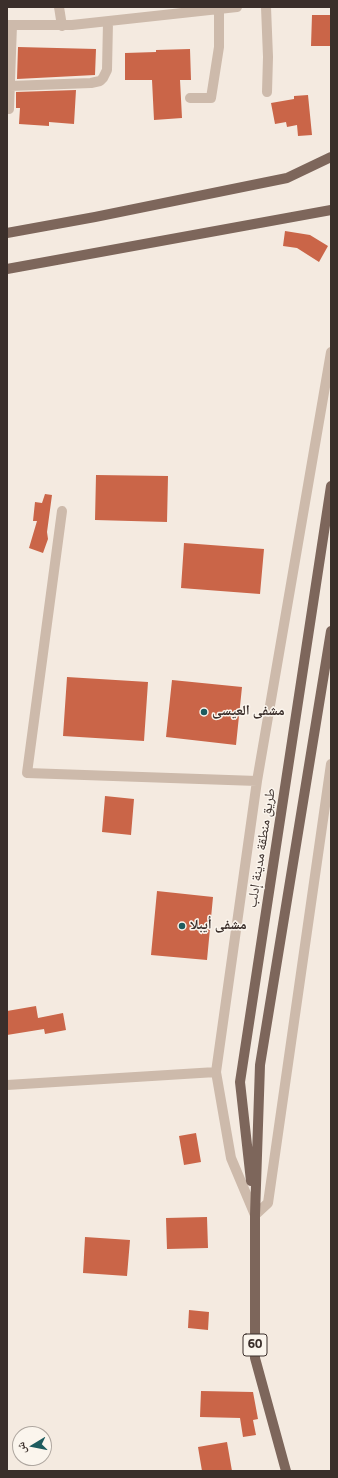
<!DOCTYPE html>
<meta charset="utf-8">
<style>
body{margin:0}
#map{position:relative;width:338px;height:1478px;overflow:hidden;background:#f4eae0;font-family:"Titillium Web","Noto Naskh Arabic",sans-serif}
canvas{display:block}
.frame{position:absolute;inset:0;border:8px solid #3b2f2b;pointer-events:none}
.north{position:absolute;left:12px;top:1426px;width:40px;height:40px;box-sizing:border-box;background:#fbf5ed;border:1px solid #aea69f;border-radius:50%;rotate:260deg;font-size:11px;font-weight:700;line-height:16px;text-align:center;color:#3b2f2b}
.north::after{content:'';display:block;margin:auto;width:14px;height:18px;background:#1e5c5f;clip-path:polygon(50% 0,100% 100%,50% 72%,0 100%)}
</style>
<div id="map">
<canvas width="338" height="1478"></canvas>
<div class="frame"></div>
<div class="north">ش</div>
</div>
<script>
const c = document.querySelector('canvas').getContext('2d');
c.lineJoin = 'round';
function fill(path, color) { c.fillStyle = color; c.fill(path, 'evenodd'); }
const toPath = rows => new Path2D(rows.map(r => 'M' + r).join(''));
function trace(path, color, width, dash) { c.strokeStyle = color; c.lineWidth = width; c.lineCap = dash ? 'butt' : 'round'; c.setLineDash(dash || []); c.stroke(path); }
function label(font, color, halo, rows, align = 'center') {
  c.font = font + ' "Titillium Web","Noto Naskh Arabic",sans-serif'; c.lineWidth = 3; c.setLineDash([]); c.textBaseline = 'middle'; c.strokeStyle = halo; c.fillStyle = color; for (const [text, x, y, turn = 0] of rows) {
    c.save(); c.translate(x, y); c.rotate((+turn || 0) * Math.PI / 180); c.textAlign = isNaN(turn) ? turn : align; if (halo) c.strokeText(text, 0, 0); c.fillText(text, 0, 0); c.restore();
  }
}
fill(toPath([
 [312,15,331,15,331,46,311,46],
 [18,47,96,49,95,75,17,79],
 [190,49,191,80,180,80,182,118,154,120,152,80,125,80,125,53,156,52,156,50],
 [76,90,74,124,49,122,49,126,19,124,20,108,16,108,16,92],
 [308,95,312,135,298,136,297,125,287,127,286,122,275,124,271,103,294,99,294,96],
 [285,231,310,235,328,246,319,262,297,248,283,246],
 [96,475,168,476,167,522,95,520],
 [45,494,52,495,47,532,48,539,43,553,29,548,37,521,33,521,35,502,42,503],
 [184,543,264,549,260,594,181,588],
 [67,677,148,682,144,741,63,736],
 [172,680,242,687,236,745,166,737],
 [105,796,134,799,131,835,102,832],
 [157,891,213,897,207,960,151,955],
 [36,1006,38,1018,63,1013,66,1030,45,1034,44,1029,7,1035,7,1011],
 [196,1133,201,1162,184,1165,179,1136],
 [207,1217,208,1248,167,1249,166,1218],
 [85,1237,130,1240,127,1276,83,1273],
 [189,1310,209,1312,208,1330,188,1328],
 [201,1391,253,1392,258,1419,253,1420,256,1435,243,1437,240,1418,200,1417],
 [227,1442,232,1471,202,1471,198,1447]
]), '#ca6548');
trace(toPath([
 [59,7,62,26],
 [266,7,268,57,267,92],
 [7,25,72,25,237,7],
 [10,86,91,83,100,81,103,78,107,70,108,22],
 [190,98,211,98,219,47,219,10],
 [9,109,12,25],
 [331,352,257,781,216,1072,231,1158,255,1215,268,1203,331,764],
 [62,511,27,773,257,781],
 [7,1085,216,1072]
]), '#cdbaab', 10);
trace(toPath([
 [7,233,95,217,287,178,331,157],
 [7,269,331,210],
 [251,1181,240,1082,331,486],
 [286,1471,255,1358,255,1215,260,1065,331,631]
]), '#7d665b', 10);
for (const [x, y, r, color] of [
 [204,712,4,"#1e5c5f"],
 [182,926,4,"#1e5c5f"]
]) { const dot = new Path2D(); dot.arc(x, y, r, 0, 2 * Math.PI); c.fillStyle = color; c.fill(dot); trace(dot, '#fbf5ed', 1.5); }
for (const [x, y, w] of [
 [255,1345,24]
]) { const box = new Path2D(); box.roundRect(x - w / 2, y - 11, w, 22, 3); c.fillStyle = '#fbf5ed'; c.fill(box); trace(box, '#3b2f2b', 1); }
label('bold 13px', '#3b2f2b', null, [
 ["60",255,1345]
]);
label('bold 14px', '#3b2f2b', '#fbf5ed', [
 ["مشفى العيسى",212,712],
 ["مشفى أيبلا",190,926]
], 'left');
label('14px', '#3b2f2b', '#fbf5ed', [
 ["طريق منطقة مدينة إدلب",262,848,-81]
]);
</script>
